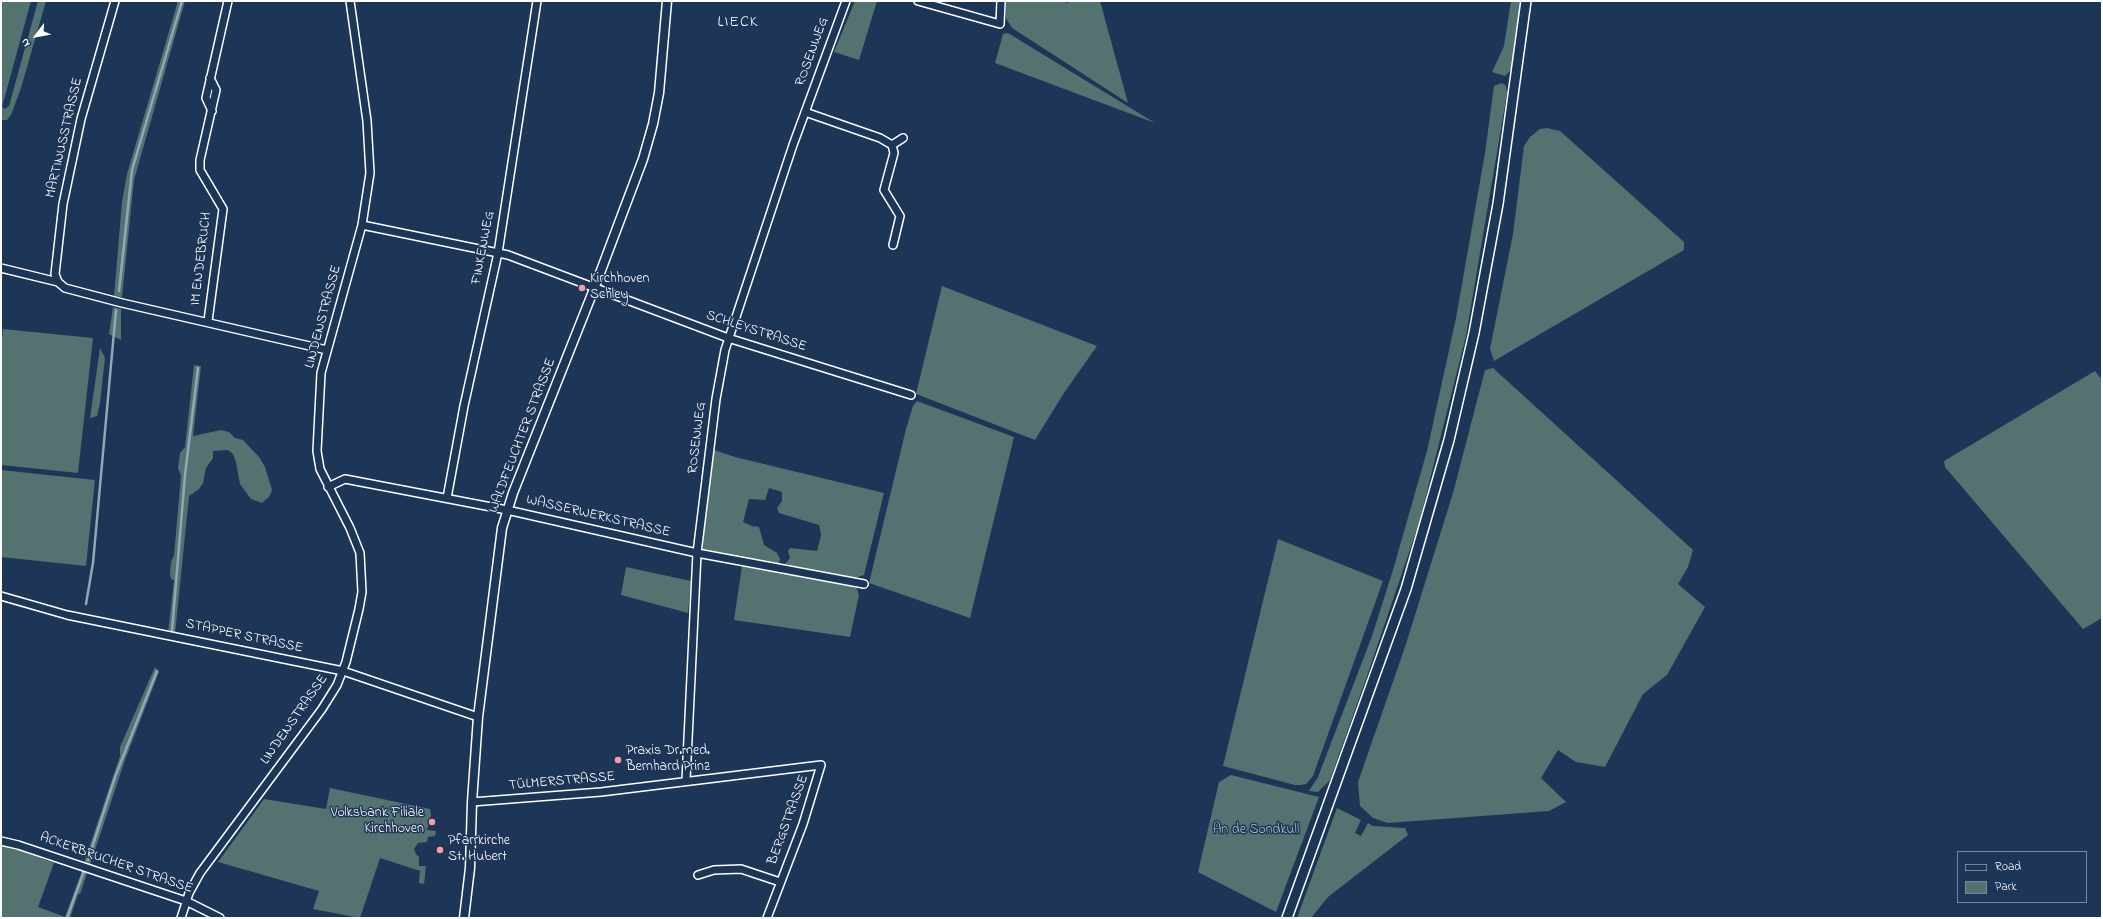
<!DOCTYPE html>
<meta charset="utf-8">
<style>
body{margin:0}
#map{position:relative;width:2103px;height:919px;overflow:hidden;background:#1d3557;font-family:"Indie Flower",sans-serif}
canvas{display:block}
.frame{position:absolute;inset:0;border:2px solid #fff;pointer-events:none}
.legend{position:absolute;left:1957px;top:851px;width:130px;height:52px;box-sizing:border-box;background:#1d3557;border:1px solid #77869a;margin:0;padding:5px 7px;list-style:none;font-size:12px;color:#fff}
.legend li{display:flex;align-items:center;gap:8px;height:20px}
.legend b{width:20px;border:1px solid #77869a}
.north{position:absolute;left:16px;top:16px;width:40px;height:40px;-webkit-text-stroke:3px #1d3557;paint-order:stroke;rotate:238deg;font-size:11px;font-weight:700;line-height:16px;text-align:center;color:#fff}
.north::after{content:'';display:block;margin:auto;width:14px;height:18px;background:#fff;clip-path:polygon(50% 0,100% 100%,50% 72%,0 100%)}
</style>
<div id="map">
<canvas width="2103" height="919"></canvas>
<div class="frame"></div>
<ul class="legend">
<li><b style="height:5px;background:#1d3557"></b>Road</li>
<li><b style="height:11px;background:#547270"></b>Park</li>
</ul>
<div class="north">N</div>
</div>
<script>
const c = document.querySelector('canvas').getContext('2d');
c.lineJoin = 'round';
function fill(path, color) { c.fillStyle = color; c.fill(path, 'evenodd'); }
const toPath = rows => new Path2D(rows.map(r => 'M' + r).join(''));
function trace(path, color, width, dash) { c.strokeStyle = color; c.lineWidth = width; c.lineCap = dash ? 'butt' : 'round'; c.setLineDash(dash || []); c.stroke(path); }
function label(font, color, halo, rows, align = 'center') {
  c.font = font + ' "Indie Flower",sans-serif'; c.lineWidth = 3; c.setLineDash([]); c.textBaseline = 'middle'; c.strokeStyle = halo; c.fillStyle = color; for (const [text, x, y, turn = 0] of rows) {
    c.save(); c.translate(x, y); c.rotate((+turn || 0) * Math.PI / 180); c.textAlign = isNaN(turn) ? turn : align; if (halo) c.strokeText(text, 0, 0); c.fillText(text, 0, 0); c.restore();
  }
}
fill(toPath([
 [1,1,31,1,2,107,5,109,9,106,38,1,46,1,21,88,11,115,7,120,1,120],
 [178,1,185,1,134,180,122,297,114,296,122,202,127,174],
 [855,1,877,1,859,60,834,52],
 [1006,1,1065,1,1066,3,1073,1,1100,1,1128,103,1012,28,1006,18],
 [1511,1,1521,1,1512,69,1505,76,1492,72,1504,46],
 [1008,33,1155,123,995,63,1003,34],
 [1502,83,1506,86,1507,93,1466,336,1419,523,1366,679,1330,780,1318,792,1309,791,1318,777,1372,636,1393,570,1427,451,1456,318,1485,153,1494,86],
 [1547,128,1560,131,1684,242,1684,250,1494,361,1490,349,1513,234,1524,146,1530,137,1540,129],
 [942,286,1097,346,1064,393,1035,440,916,394],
 [113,307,121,309,121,340,109,334],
 [3,329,93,338,78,473,1,465,1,351],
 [100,348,105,358,100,403,97,416,90,418],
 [194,365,201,366,193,436,221,430,229,432,235,438,243,440,259,457,265,467,272,490,269,497,262,503,251,499,240,484,236,462,233,454,228,450,213,451,213,458,206,468,203,483,199,489,189,496,175,634,168,633,174,580,171,579,170,573,171,562,174,555,181,476,178,468,180,453,185,447],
 [1493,368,1693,550,1688,567,1678,584,1705,607,1667,675,1643,694,1605,767,1576,762,1558,750,1541,778,1566,802,1549,811,1388,823,1373,818,1360,806,1358,782,1405,647,1453,493,1485,370],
 [2095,371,2102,380,2102,618,2083,629,1945,467,1944,461],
 [917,401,1014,437,970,618,869,583,906,429,913,406],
 [714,450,735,457,884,493,864,575,855,578,790,566,785,564,790,558,788,551,790,548,817,551,821,535,819,525,779,513,777,508,782,501,782,492,769,488,765,500,749,499,743,522,752,526,759,527,764,545,777,553,780,559,779,564,714,555,703,550,704,513],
 [1,470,95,480,86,566,1,557],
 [1278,539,1383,581,1313,776,1306,784,1301,785,1295,785,1223,766],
 [742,566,854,586,857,589,859,595,850,637,734,620],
 [626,567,691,581,688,613,621,595],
 [155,667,159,672,125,760,90,865,84,863,120,756,120,747],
 [1231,775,1319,797,1276,912,1198,872,1219,782],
 [330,788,430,809,431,815,427,830,436,831,435,836,428,837,427,842,418,843,414,849,416,854,419,857,419,866,426,866,424,884,419,883,420,871,380,858,360,918,313,909,319,891,218,862,264,799,326,809],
 [1337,808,1361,820,1355,833,1361,836,1368,823,1373,826,1405,828,1408,835,1328,897,1311,918,1297,918],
 [1,844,54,863,38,907,65,917,82,871,87,873,80,894,78,894,70,918,1,918]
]), '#547270');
trace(toPath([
 [119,291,132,170,182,1],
 [86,604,93,563,116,310],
 [172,631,185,475,198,368],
 [88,860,115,777,157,671],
 [67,918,84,871]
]), '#8fa9b9', 2.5);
const minor = toPath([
 [918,1,1000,24,1001,1],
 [212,111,206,98,228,1],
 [805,112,880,138,892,145,894,153,884,190,900,216,893,245],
 [892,145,903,138],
 [362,225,508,255,728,338,911,395],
 [1,268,58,282,65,288,122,303,327,350],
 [58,282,55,274,63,204,81,119,115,1],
 [208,321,223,209,200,170,200,160,216,90,210,78],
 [328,487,345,479,507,510,697,553,864,584],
 [447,498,464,406,498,253,537,1],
 [1,596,67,615,343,671,478,717],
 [686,780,697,553,716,399,725,350,793,145,846,1],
 [472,802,601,792,821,765,803,824,767,918],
 [1,841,18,845,186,901,220,918],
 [698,875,714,870,741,869,780,882],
 [181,918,189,893,200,873,322,709,337,685,346,662,359,609,362,592,360,553,350,528,320,469,317,451,321,373,362,225,370,173,367,121,350,1]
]);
const tertiary = toPath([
 [464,918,470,868,472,802,478,717,502,528,513,493,594,289,643,159,653,124,659,93,667,1]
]);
const secondary = toPath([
 [1287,918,1406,589,1449,440,1474,333,1487,263,1498,204,1526,1]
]);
trace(minor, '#fff', 10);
trace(tertiary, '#fff', 11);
trace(secondary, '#fff', 12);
trace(minor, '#1d3557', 7);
trace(tertiary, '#1d3557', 8);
trace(secondary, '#1d3557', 9);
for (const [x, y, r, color] of [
 [582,288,4,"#ff9aa2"],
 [618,760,4,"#ff9aa2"],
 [432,822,4,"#ff9aa2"],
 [440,850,4,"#ff9aa2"]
]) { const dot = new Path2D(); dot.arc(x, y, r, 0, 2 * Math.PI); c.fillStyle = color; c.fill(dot); trace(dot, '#1d3557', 1.5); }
label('14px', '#fff', '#1d3557', [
 ["ROSENWEG",813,52,-70],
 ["MARTINUSSTRASSE",65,138,-77],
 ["FINKENWEG",484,248,-79],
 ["IM ENDEBRUCH",202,259,-83],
 ["LINDENSTRASSE",324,317,-75],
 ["SCHLEYSTRASSE",756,332,18],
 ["WALDFEUCHTER STRASSE",523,436,-69],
 ["ROSENWEG",698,438,-83],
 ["WASSERWERKSTRASSE",598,517,13],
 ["STAPPER STRASSE",244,637,12],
 ["LINDENSTRASSE",295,720,-55],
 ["TÜLMERSTRASSE",562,782,-5],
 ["BERGSTRASSE",789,820,-70],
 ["ACKERBRUCHER STRASSE",116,864,19]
]);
label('14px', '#fff', '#1d3557', [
 ["Kirchhoven",590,280],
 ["Schley",590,296],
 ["Praxis Dr.med.",626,752],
 ["Bernhard Prinz",626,768],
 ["Volksbank Filiale",424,814,"right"],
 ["Kirchhoven",424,830,"right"],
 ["Pfarrkirche",448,842],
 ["St. Hubert",448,858]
], 'left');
label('14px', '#b2c0bf', '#1d3557', [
 ["An de Sondkull",1256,831]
]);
c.letterSpacing = '1px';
label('16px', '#fff', '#1d3557', [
 ["LIECK",738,23]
]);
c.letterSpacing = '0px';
</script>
